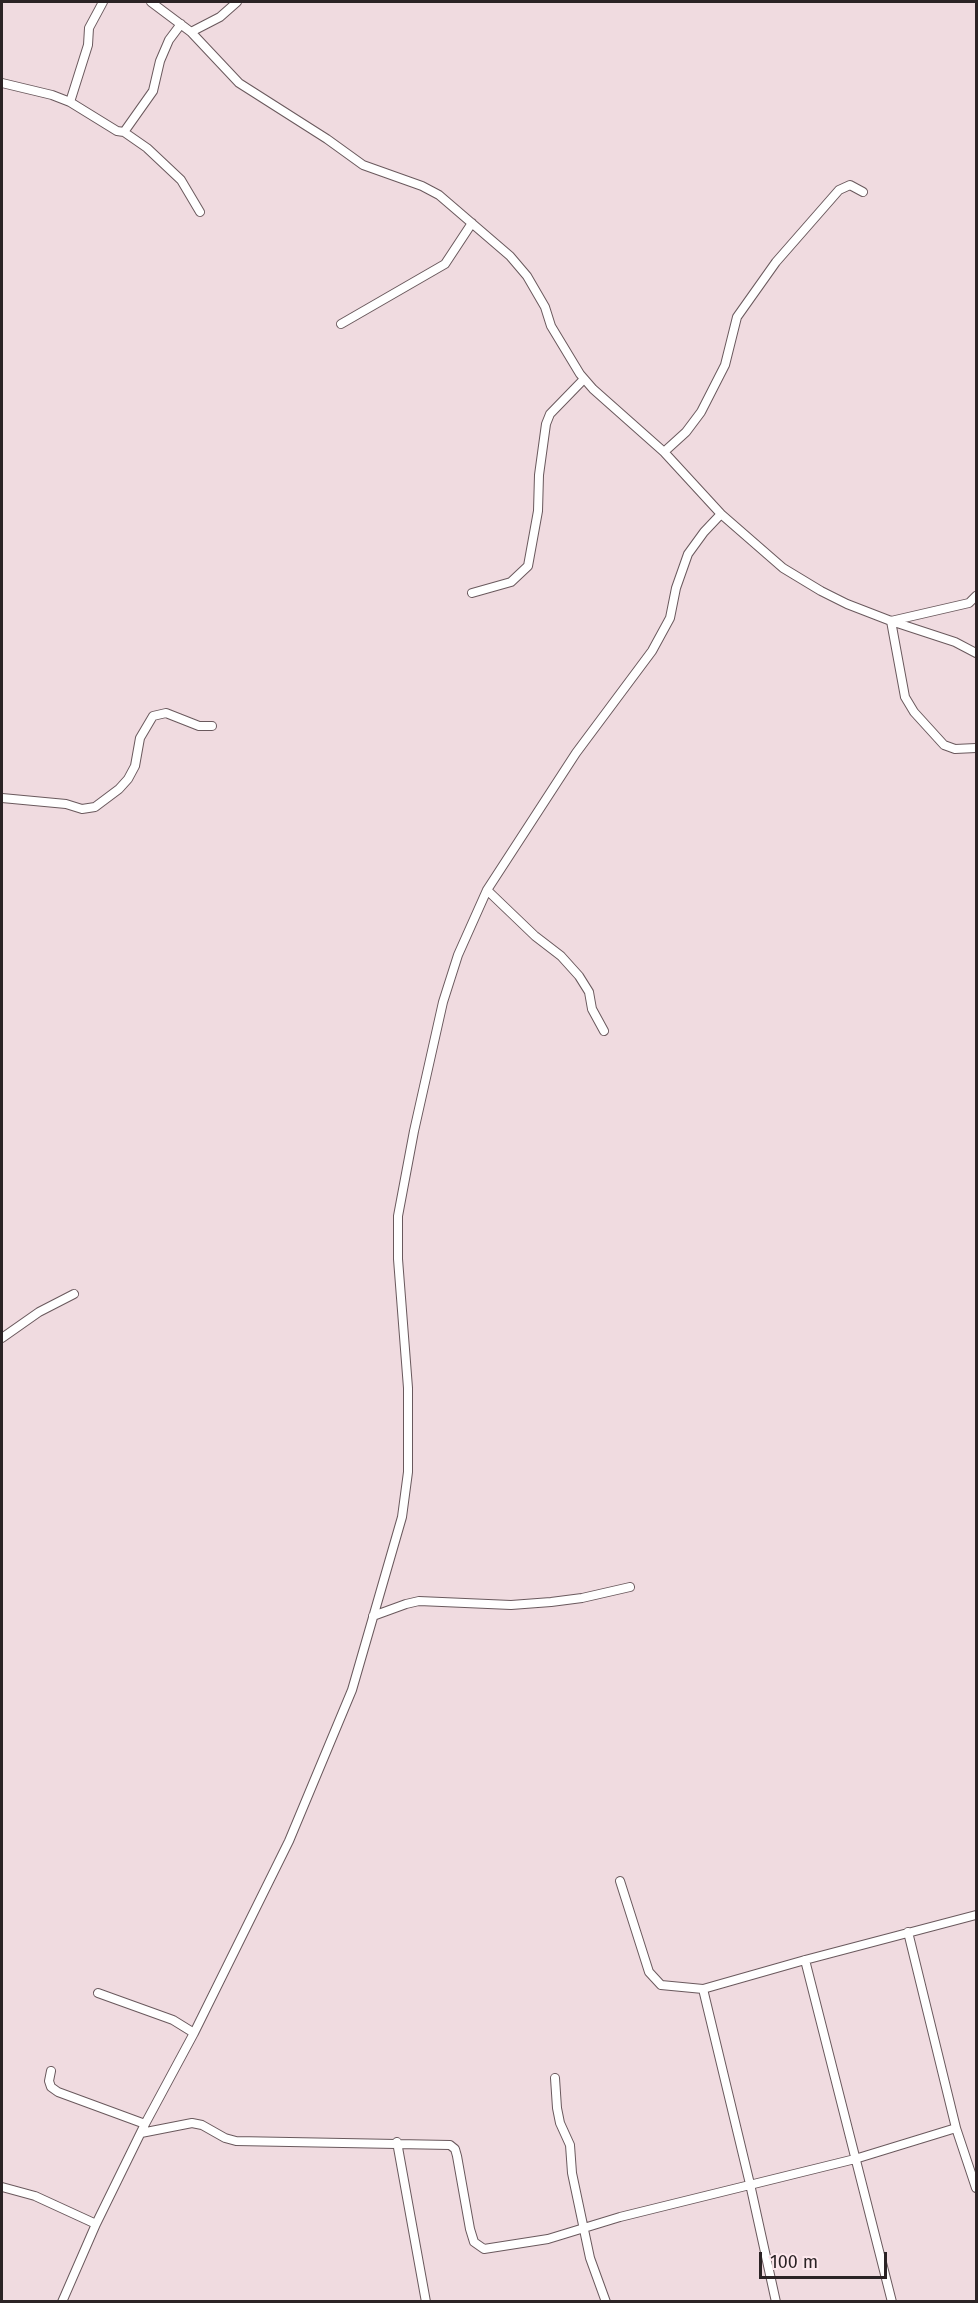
<!DOCTYPE html>
<style>
body{margin:0}
#map{position:relative;width:978px;height:2303px;overflow:hidden;background:#f0dbe0;font-family:"Fira Sans",sans-serif}
canvas{display:block}
.frame{position:absolute;inset:0;border:3px solid #2b2325;pointer-events:none}
.scale{position:absolute;left:759px;top:2252px;width:128px;height:27px;box-sizing:border-box;border:3px solid #2b2325;border-top:0;padding-left:8px;font-size:18px;line-height:21px;white-space:nowrap;color:#2b2325;-webkit-text-stroke:4px #fde8ed;paint-order:stroke}
</style>
<div id="map">
<canvas width="978" height="2303"></canvas>
<div class="frame"></div>
<div class="scale">100 m</div>
</div>
<script>
const c = document.querySelector('canvas').getContext('2d');
c.lineJoin = 'round';
const toPath = rows => new Path2D(rows.map(r => 'M' + r).join(''));
function trace(path, color, width, dash) { c.strokeStyle = color; c.lineWidth = width; c.lineCap = dash ? 'butt' : 'round'; c.setLineDash(dash || []); c.stroke(path); }
const minor = toPath([
 [151,2,191,32,239,83,327,139,363,165,422,186,439,195,510,256,527,276,545,307,551,326,580,374,593,389,664,452,721,514],
 [191,32,220,17,237,2],
 [2,83,52,95,70,102,117,131,124,132,153,91,160,61,169,40,181,24],
 [70,102,88,45,89,28,103,2],
 [124,132,147,148,181,180,200,212],
 [341,324,445,264,472,223],
 [664,452,686,432,701,412,725,365,737,317,776,262,839,190,850,185,863,192],
 [472,593,511,582,528,566,538,511,539,475,546,424,550,414,584,379],
 [891,621,905,697,914,712,944,745,955,749,976,748],
 [891,621,969,603,976,596],
 [2,798,66,804,82,809,95,807,119,789,128,779,135,766,140,738,153,716,166,713,199,726,212,726],
 [487,890,535,936,561,956,579,976,589,992,592,1009,604,1031],
 [2,1338,39,1312,74,1294],
 [373,1616,406,1604,419,1601,511,1605,551,1602,582,1598,630,1587],
 [620,1881,649,1972,661,1985,703,1989],
 [908,1932,956,2128],
 [805,1960,892,2302],
 [98,1993,173,2020,194,2033],
 [51,2071,49,2081,51,2087,58,2092,145,2124],
 [555,2078,557,2108,560,2123,570,2145,572,2173,590,2258,606,2302],
 [141,2133,192,2123,202,2125,225,2138,236,2141,450,2145,455,2149,457,2156,470,2229,474,2242,484,2249,548,2239,620,2217,855,2159,956,2128,976,2188],
 [397,2142,426,2302],
 [2,2187,35,2196,96,2224],
 [62,2302,96,2224,145,2124,194,2033,289,1841,352,1690,402,1517,408,1472,408,1388,398,1259,398,1216,414,1131,443,1002,458,955,487,890,576,753,652,651,670,618,676,588,688,554,704,532,721,514,783,568,821,591,847,604,891,621,955,642,976,653],
 [776,2302,750,2184,703,1989,805,1960,976,1915]
]);
trace(minor, '#6a595d', 10);
trace(minor, '#fff', 8);
</script>
